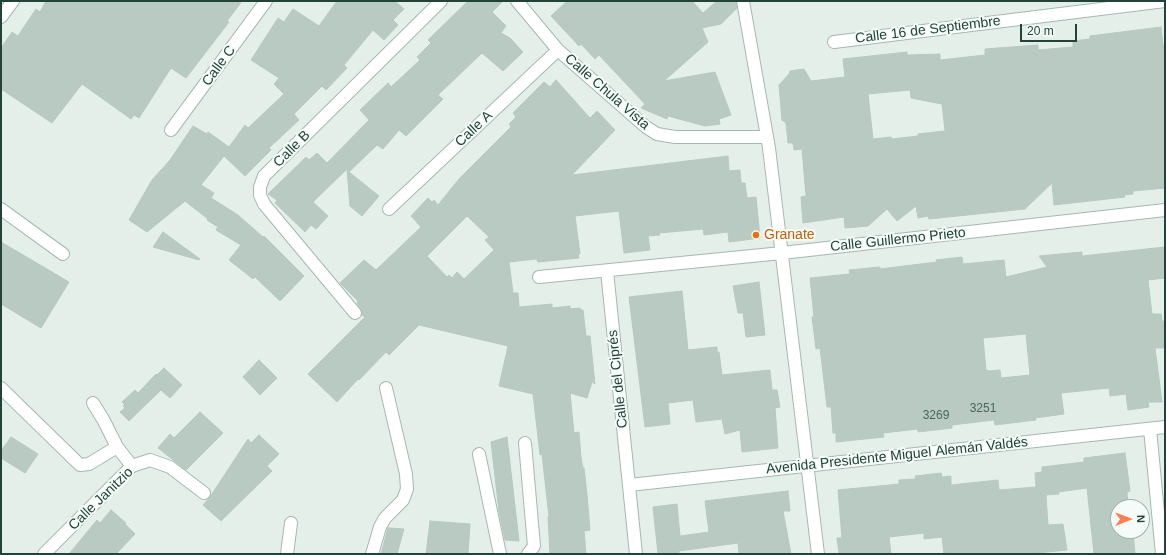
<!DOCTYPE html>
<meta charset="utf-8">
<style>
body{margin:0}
#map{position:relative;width:1166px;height:555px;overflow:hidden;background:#e4efea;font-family:Arial,sans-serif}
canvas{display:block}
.frame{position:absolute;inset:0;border:2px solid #21433a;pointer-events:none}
.north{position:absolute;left:1110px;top:499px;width:40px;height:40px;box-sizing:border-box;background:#f5fbf8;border:1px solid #a0b1ac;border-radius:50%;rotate:89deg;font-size:11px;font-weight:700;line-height:16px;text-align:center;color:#21433a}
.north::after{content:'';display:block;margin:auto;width:14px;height:18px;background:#ff7f52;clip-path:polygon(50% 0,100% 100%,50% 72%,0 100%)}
.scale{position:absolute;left:1020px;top:24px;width:57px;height:18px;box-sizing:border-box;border:2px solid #21433a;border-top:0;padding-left:5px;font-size:12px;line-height:14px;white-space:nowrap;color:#21433a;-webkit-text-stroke:3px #f5fbf8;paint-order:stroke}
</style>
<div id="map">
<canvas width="1166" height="555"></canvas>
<div class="frame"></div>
<div class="north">N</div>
<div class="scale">20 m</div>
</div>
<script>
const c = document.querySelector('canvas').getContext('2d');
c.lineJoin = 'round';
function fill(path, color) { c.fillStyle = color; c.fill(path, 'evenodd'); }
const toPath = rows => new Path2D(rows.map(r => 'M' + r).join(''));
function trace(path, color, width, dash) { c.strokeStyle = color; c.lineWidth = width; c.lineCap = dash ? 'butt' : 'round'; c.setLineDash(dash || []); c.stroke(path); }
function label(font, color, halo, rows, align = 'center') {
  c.font = font + ' Arial,sans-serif'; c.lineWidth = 4; c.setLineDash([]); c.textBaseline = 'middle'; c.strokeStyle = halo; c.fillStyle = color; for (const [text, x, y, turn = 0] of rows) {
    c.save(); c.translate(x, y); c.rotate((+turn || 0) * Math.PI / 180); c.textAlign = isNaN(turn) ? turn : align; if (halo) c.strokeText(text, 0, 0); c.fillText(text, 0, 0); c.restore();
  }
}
const building = toPath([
 [46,1,242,1,227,21,229,22,186,78,171,68,139,118,134,115,131,119,82,84,52,123,1,89,1,48,12,32,18,36,36,9,40,12,46,1],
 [337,1,395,1,404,9,393,20,398,25,384,40,373,30,344,65,347,68,326,90,322,86,294,114,299,120,269,148,271,150,245,176,224,156,201,185,214,193,211,198,238,215,263,237,264,236,304,276,280,301,255,277,253,279,229,260,241,245,216,230,218,227,207,220,208,219,185,201,147,232,129,220,152,180,170,160,193,126,207,134,208,132,229,147,245,125,248,128,284,94,274,84,279,78,251,60,278,18,284,22,293,9,319,26,337,1],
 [468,1,503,1,492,12,506,26,501,33,510,38,523,52,503,71,482,53,438,95,443,99,406,136,399,130,383,149,377,145,349,172,379,196,362,216,350,206,347,169,313,202,328,216,316,229,311,225,305,232,275,203,277,200,268,194,306,157,309,160,317,153,327,163,369,120,360,110,388,83,391,87,420,60,417,57,431,43,428,40,468,1],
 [567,1,692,1,703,13,717,1,736,1,737,8,721,24,702,28,708,42,664,81,715,72,731,115,719,119,720,124,705,126,668,116,667,119,641,108,645,104,599,55,595,59,581,44,579,46,551,16,567,1],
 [1161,27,1165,61,1165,188,1133,191,1133,194,1124,195,1125,197,1054,205,1052,183,1025,209,929,219,928,216,918,218,916,206,897,221,887,209,868,226,845,228,844,217,803,223,801,197,806,196,802,149,794,150,793,143,788,143,786,123,782,120,779,85,789,74,790,71,804,69,811,81,845,77,843,59,907,52,907,55,940,54,940,60,985,55,985,49,1038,45,1038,50,1073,47,1073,41,1090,39,1090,36,1161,27],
 [910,90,911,98,942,104,945,131,918,134,918,136,892,139,891,137,873,139,868,94,910,90],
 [556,80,590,118,597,111,615,130,572,175,728,156,729,171,740,170,741,183,745,183,747,198,756,197,760,238,729,242,728,232,704,235,703,229,659,233,660,235,648,236,650,250,624,253,619,211,575,216,580,254,578,254,579,258,538,262,536,259,509,262,513,293,518,293,519,307,552,304,552,308,570,306,570,309,580,308,581,310,583,310,586,336,590,336,595,384,592,382,587,398,570,393,574,433,579,432,581,457,583,468,584,468,587,495,590,530,584,531,586,554,550,554,548,517,549,517,542,454,540,455,533,394,499,386,508,346,419,325,389,355,386,352,359,380,358,379,337,402,308,374,365,317,362,315,361,309,357,303,358,301,340,283,364,260,376,270,421,227,411,216,428,198,432,202,434,200,438,205,459,179,511,127,509,124,516,117,513,113,544,82,550,87,556,80],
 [467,216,489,237,485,240,494,250,464,279,457,272,452,278,449,275,447,277,427,256,467,216],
 [163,232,200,259,199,260,153,247,163,232],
 [1,242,69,282,41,328,1,304,1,242],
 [1165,247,1165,278,1148,280,1152,314,1161,314,1162,321,1165,321,1165,348,1155,348,1162,402,1148,402,1149,407,1128,410,1126,394,1110,396,1109,388,1061,393,1064,414,1035,418,1036,420,995,425,994,420,952,425,952,428,918,432,918,429,883,433,884,437,836,442,836,433,833,433,831,407,827,407,820,348,816,349,812,317,814,317,810,278,850,274,849,270,880,267,880,269,937,262,936,260,962,257,963,264,1004,260,1006,277,1047,267,1039,256,1082,252,1082,256,1165,247],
 [1026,334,1030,375,1001,378,1000,370,989,371,986,370,983,338,1026,334],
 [759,282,765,335,746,337,743,313,738,313,733,286,759,282],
 [682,291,688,350,717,347,717,352,719,352,722,375,770,370,772,390,777,390,780,407,775,408,778,448,742,452,740,430,725,434,722,419,696,422,693,400,668,403,670,424,645,427,629,297,682,291],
 [259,360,277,378,260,395,243,377,259,360],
 [164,368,182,385,170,398,161,390,129,421,120,412,125,408,123,406,125,405,122,402,135,390,138,393,156,374,157,375,164,368],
 [200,412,223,433,186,470,158,448,170,434,174,438,200,412],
 [259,435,279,454,267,466,272,471,221,521,203,505,210,497,248,439,251,443,259,435],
 [11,437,38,454,25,473,1,458,1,451,11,437],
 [507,437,519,541,505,540,499,511,491,442,507,437],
 [1125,453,1130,491,1127,492,1128,507,1118,507,1118,531,1133,531,1135,554,1094,554,1087,488,1058,492,1059,494,1046,495,1048,525,1063,524,1067,550,1027,554,944,554,942,537,924,539,924,533,889,537,891,554,839,554,837,538,842,538,838,490,899,484,899,480,916,479,915,476,941,473,942,477,951,476,951,485,998,480,999,490,1036,487,1035,473,1042,472,1042,467,1084,462,1084,458,1125,453],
 [788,491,790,511,783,511,791,554,739,554,738,543,679,551,679,554,658,554,653,507,677,504,680,536,709,532,705,501,788,491],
 [111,510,126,523,125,524,135,534,116,554,69,554,97,520,100,523,111,510],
 [430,521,470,524,468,554,426,554,430,521],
 [388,528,404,529,397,554,381,554,388,528]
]);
fill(building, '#b9cac3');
trace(building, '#b6c9c1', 1);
const street = toPath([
 [517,1,558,50,646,127,657,134,675,137,767,137],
 [743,1,769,148,818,554],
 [1,17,13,1],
 [834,42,1165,1],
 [171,130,266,1],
 [1,209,63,254],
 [389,209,558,50],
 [607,271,636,554],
 [539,277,782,253,1165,210],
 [355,313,264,204,260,195,260,187,264,176,441,1],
 [1,388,80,465,89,464,117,447,104,421,93,403],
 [1150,429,1162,554],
 [525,443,534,546,528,554],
 [117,447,132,466],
 [479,454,500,554],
 [629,485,1165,427],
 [44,554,132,466,150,460,170,467,204,493],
 [287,554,291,523],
 [372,554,380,527,385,518,403,500,407,489,406,474,386,388]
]);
trace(street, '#a6b8b2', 14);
trace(street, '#fff', 12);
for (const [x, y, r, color] of [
 [756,235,4,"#e8710a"]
]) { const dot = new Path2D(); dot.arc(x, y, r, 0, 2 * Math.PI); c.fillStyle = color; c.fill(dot); trace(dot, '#f5fbf8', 1.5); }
label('12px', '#47655c', null, [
 ["3251",983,409],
 ["3269",936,416]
]);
label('14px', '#21433a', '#f5fbf8', [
 ["Calle 16 de Septiembre",928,30,-7],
 ["Calle C",219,66,-54],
 ["Calle Chula Vista",607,92,41],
 ["Calle A",474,129,-43],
 ["Calle B",292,149,-45],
 ["Calle Guillermo Prieto",898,240,-6],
 ["Calle del Ciprés",618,379,-96],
 ["Avenida Presidente Miguel Alemán Valdés",897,456,-6],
 ["Calle Janitzio",101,499,-44]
]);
label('14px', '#c56008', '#f5fbf8', [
 ["Granate",764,235]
], 'left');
</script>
